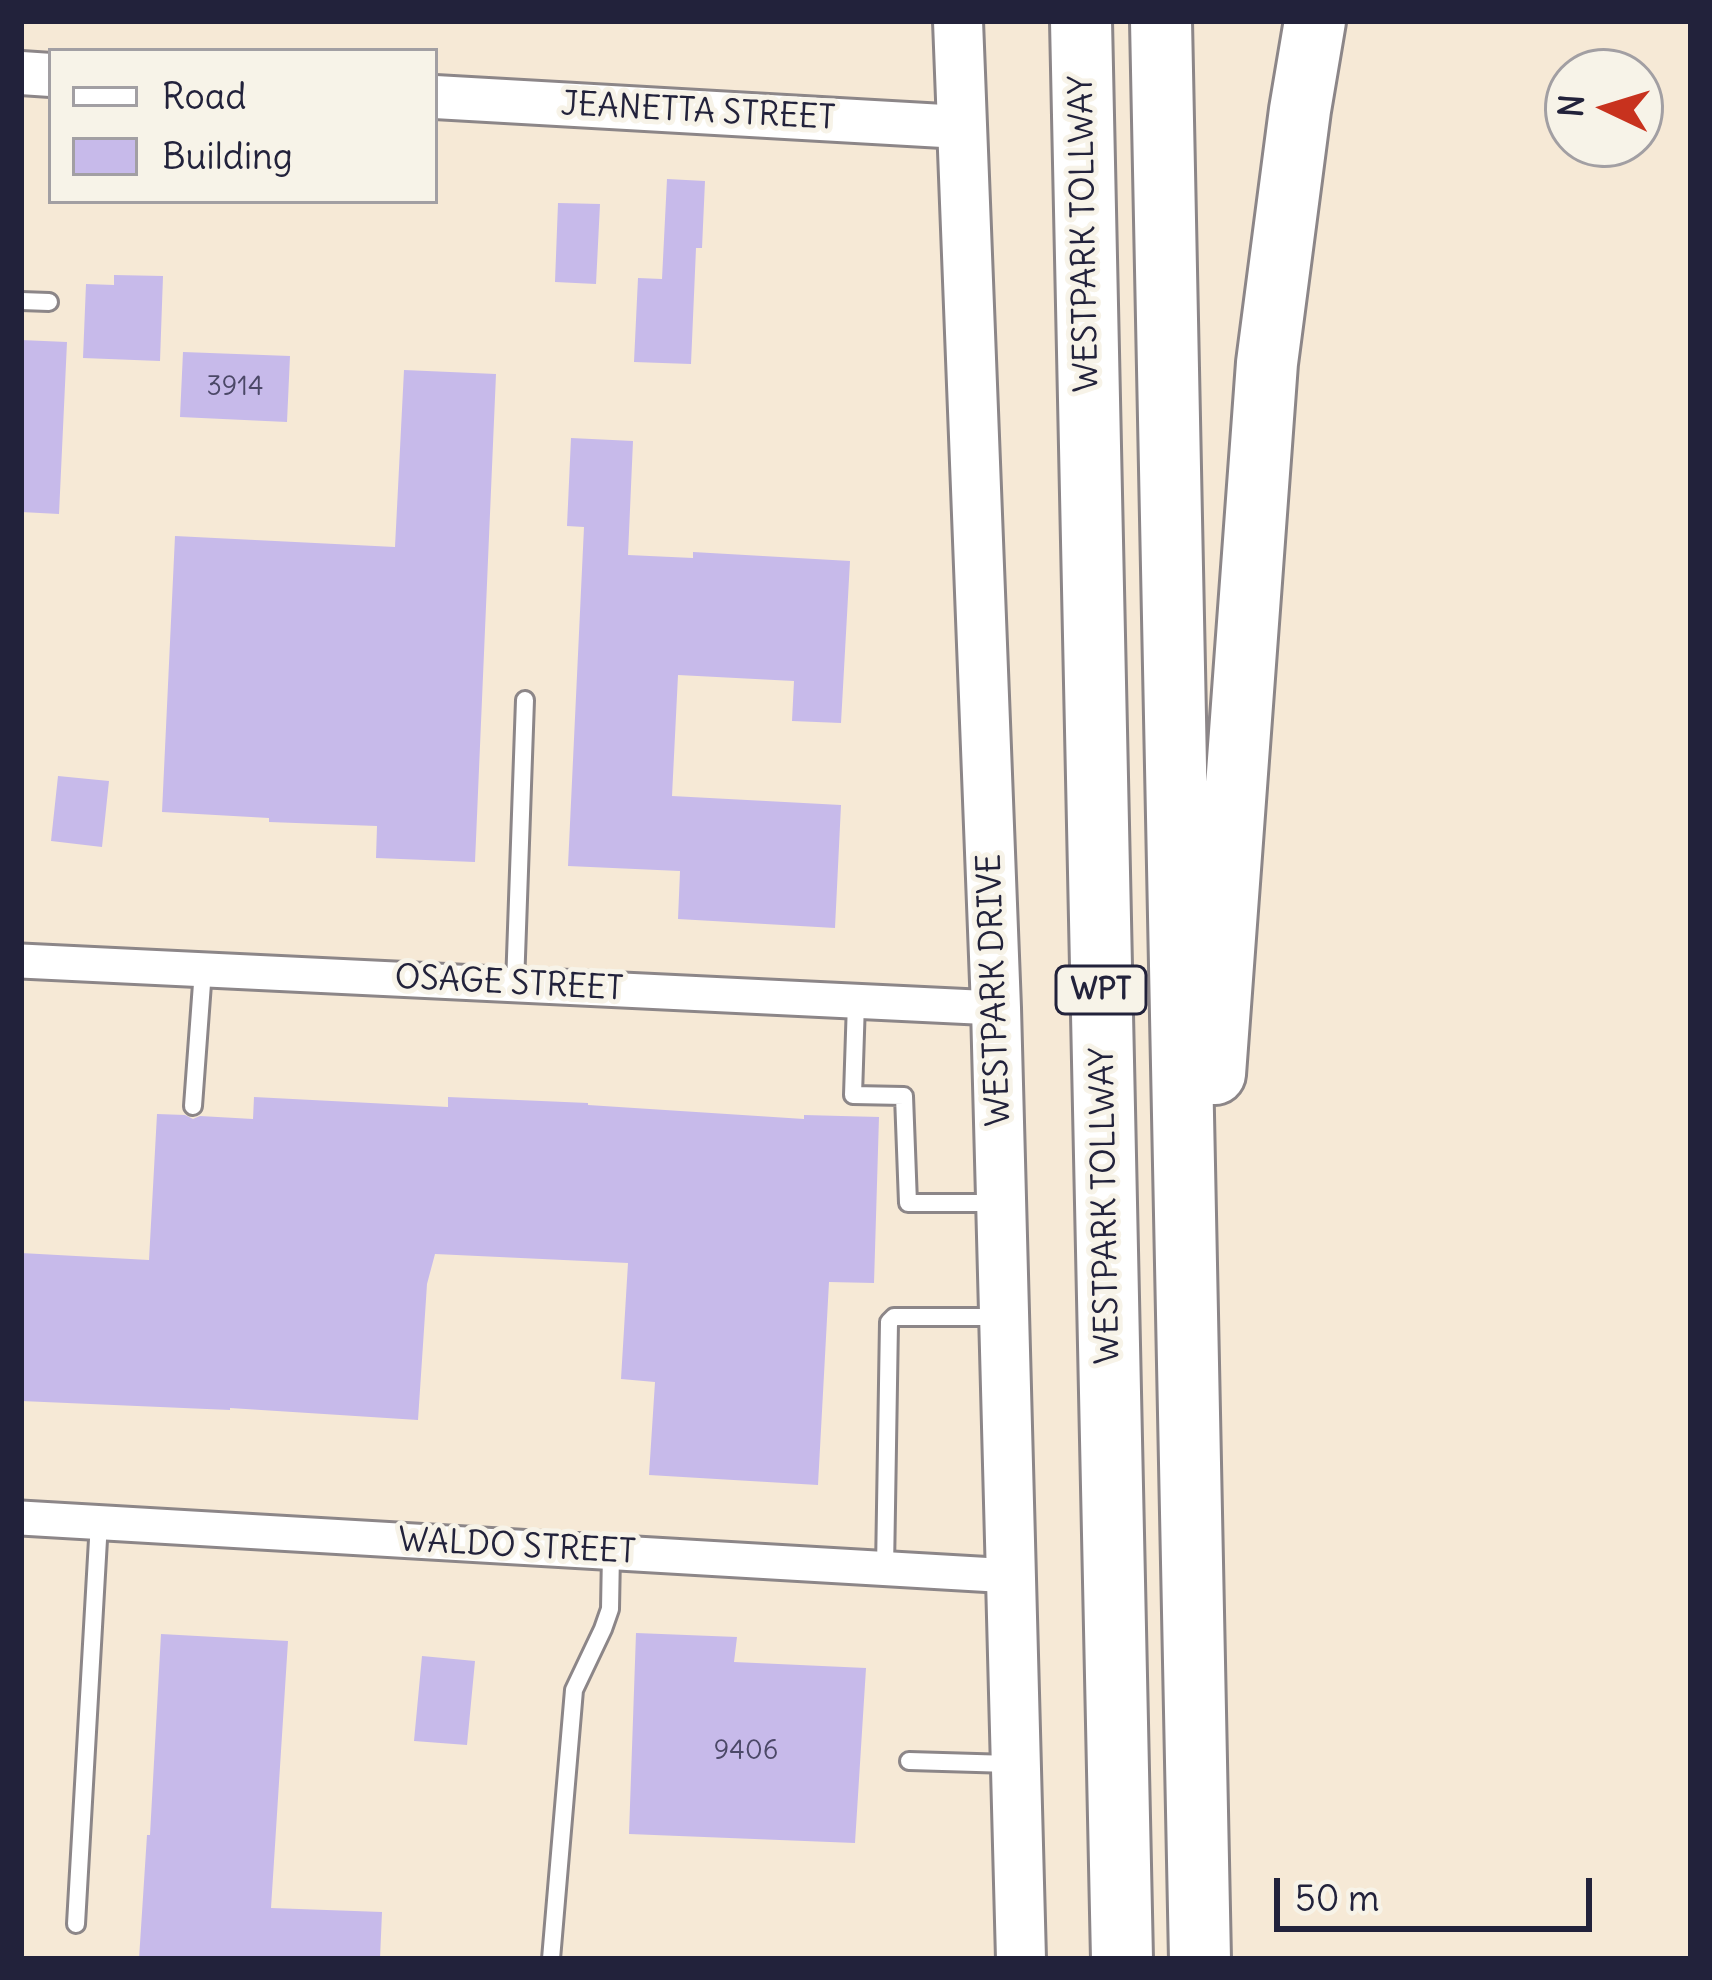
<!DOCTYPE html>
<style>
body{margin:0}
#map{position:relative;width:1712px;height:1980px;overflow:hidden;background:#f6e9d6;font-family:Delius,sans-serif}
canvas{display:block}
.frame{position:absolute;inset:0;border:24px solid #22223b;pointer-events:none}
.legend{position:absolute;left:48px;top:48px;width:390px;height:156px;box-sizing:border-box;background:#f7f3e8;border:3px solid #a29fa3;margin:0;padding:15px 21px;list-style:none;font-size:36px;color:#22223b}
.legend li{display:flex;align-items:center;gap:24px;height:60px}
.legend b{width:60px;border:3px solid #a29fa3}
.north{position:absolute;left:1544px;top:48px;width:120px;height:120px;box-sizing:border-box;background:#f7f3e8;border:3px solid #a29fa3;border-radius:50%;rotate:274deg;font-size:33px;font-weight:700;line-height:48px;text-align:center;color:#22223b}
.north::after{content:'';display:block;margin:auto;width:42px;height:54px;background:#c8321e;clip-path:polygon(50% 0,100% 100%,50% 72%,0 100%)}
.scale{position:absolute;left:1274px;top:1878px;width:318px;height:54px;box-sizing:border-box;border:6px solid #22223b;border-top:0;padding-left:15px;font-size:36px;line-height:42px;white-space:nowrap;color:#22223b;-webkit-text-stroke:9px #f7f3e8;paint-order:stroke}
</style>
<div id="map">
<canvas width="1712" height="1980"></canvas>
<div class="frame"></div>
<ul class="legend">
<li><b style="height:15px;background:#fff"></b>Road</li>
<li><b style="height:33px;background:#c7baea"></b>Building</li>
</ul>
<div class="north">N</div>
<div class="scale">50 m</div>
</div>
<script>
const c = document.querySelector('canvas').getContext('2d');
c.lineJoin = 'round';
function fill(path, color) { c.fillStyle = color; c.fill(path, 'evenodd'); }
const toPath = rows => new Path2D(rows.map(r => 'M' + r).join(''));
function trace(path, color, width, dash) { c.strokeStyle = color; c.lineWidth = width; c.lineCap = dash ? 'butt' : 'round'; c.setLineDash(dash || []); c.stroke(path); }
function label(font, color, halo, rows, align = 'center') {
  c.font = font + ' Delius,sans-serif'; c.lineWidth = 10; c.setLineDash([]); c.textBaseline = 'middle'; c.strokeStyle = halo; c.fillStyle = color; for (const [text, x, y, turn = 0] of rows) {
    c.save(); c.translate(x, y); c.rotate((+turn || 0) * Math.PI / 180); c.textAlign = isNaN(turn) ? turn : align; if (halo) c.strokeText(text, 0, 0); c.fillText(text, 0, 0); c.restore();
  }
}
fill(toPath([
 [667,179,705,181,702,248,696,248,691,364,634,362,638,278,662,279],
 [558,203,600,204,596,284,555,282],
 [114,275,163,276,160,361,83,358,86,284,114,285],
 [21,340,67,342,59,514,21,512],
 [183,352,290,356,287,422,180,417],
 [404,370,496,374,475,862,376,858,377,826,269,822,269,818,162,812,175,536,395,547],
 [571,438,633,441,628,555,693,558,693,552,850,561,841,723,792,721,794,681,678,675,672,796,841,805,835,928,678,919,680,871,568,866,584,527,567,526],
 [58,776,109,781,102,847,51,841],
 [254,1097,448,1107,448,1097,588,1103,588,1105,804,1119,804,1115,879,1117,874,1283,829,1282,818,1485,649,1475,655,1382,621,1379,628,1263,435,1254,427,1284,418,1420,230,1408,230,1410,21,1401,21,1253,149,1260,157,1114,185,1115,193,1119,200,1116,253,1119],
 [636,1633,737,1637,734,1662,866,1668,855,1843,629,1834],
 [161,1634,288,1641,271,1908,382,1912,380,1959,139,1959,147,1835,150,1835],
 [422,1656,475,1661,467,1745,414,1741]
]), '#c7baea');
const service = toPath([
 [21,301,49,302],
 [515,985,525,700],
 [856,1002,853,1095,904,1096,908,1203,995,1203],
 [193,1106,203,970],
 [885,1569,889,1322,894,1317,999,1317],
 [909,1761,1010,1764],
 [76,1924,99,1522],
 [551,1959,574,1690,603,1629,610,1609,611,1553]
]);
const minor = toPath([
 [21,961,996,1008],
 [21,1518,1012,1576]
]);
const tertiary = toPath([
 [21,73,51,75],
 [435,97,961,127]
]);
const secondary = toPath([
 [958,21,996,1008,1021,1959]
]);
const motorway = toPath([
 [1081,21,1122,1959],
 [1161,21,1200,1959],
 [1215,1074,1267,363,1300,110,1315,21]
]);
trace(service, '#8c8688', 22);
trace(minor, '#8c8688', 39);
trace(tertiary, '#8c8688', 48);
trace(secondary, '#8c8688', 54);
trace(motorway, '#8c8688', 66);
trace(service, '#fff', 16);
trace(minor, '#fff', 33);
trace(tertiary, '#fff', 42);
trace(secondary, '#fff', 48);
trace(motorway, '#fff', 60);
label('27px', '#4b4867', null, [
 ["3914",235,387],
 ["9406",746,1751]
]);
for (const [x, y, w] of [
 [1101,990,90]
]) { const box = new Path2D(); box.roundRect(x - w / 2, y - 24, w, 48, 9); c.fillStyle = '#f7f3e8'; c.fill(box); trace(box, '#22223b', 3); }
label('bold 30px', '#22223b', null, [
 ["WPT",1101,990]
]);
label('33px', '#22223b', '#f7f3e8', [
 ["JEANETTA STREET",698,112,3],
 ["WESTPARK TOLLWAY",1085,234,-91],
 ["OSAGE STREET",509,984,3],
 ["WESTPARK DRIVE",995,990,-92],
 ["WESTPARK TOLLWAY",1106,1206,-91],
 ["WALDO STREET",517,1547,3]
]);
</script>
